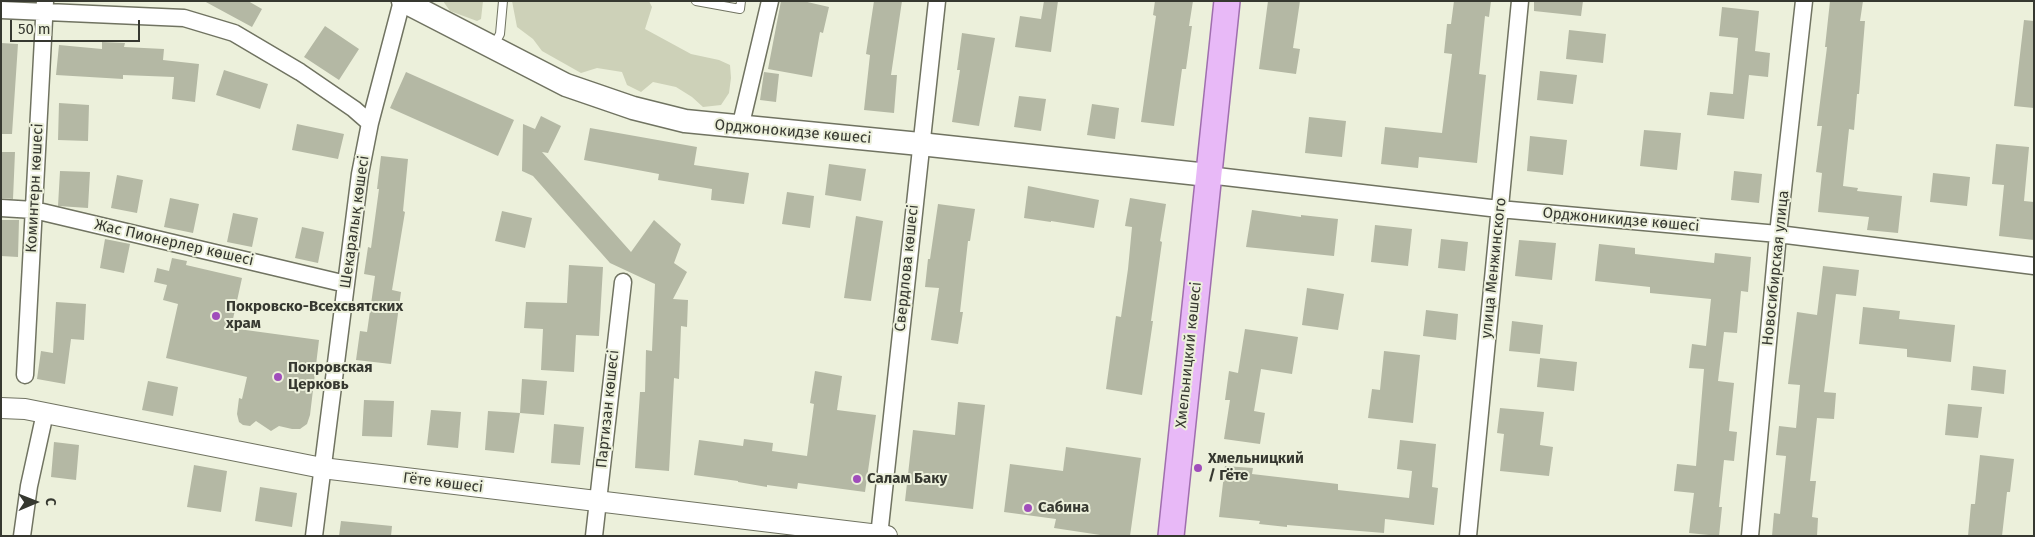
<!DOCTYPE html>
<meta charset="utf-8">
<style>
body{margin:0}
#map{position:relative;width:2035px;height:537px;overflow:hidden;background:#ecf0db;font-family:"Fira Sans",sans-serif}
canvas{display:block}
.frame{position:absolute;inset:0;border:2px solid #363830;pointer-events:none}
.north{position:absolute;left:10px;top:477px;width:50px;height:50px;-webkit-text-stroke:4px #ecf0db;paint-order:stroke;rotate:89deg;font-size:14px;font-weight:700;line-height:20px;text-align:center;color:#363830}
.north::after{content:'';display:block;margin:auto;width:18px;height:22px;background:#363830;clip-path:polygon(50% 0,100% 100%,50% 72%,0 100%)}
.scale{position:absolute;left:10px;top:20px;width:130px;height:22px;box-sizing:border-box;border:2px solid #363830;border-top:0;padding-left:6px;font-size:15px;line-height:18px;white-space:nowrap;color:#363830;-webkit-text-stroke:4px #ecf0db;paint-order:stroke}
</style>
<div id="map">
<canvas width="2035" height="537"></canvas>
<div class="frame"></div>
<div class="north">С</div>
<div class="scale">50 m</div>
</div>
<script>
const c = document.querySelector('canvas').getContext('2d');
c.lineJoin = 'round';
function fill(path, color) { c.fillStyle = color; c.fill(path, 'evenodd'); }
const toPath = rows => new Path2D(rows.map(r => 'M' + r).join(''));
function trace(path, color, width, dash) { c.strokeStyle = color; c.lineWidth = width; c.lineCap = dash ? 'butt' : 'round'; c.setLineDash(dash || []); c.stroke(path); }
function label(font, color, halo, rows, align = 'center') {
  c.font = font + ' "Fira Sans",sans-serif'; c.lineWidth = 4; c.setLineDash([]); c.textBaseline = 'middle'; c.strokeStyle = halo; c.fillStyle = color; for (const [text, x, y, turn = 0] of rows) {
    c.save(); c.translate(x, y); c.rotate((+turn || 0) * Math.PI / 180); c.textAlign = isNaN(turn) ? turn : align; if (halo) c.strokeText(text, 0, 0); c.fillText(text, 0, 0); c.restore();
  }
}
fill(toPath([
 [483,1,481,19,477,21,450,11,443,1],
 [512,1,649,1,652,7,645,29,691,54,719,60,730,65,731,78,729,93,721,105,703,107,692,97,676,87,653,82,641,92,627,85,622,72,597,68,581,73,542,51,533,39,517,27]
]), '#cdd1b8');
fill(toPath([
 [204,1,248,1,262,9,252,27],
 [781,1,803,1,829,7,823,33,820,32,812,77,768,69],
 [874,1,902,1,891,75,897,75,894,113,864,110,870,55,866,54],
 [1044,1,1058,1,1051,52,1015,47,1020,16,1041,19],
 [1155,1,1193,1,1189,26,1192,26,1186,69,1182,69,1174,126,1141,122,1156,16,1153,15],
 [1268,1,1300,1,1293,48,1300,49,1296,74,1259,69],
 [1454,1,1491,1,1489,17,1485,16,1479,74,1486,75,1477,163,1419,157,1418,168,1381,164,1385,127,1442,133,1452,54,1444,53,1447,24,1451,24],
 [1534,1,1583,1,1581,16,1534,11],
 [1830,1,1863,1,1860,21,1865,21,1859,94,1857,94,1854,130,1849,129,1843,186,1858,188,1857,191,1902,196,1898,233,1867,230,1869,217,1818,212,1822,173,1816,172,1822,126,1817,126,1827,47,1825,47],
 [1722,7,1759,11,1755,51,1770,53,1768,77,1749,75,1744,119,1707,115,1710,92,1733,94,1738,38,1719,36],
 [2024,20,2034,21,2034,108,2014,106],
 [325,26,359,49,339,80,304,57],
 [1569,30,1606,34,1603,63,1566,59],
 [962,33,995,38,979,126,952,122,960,70,957,70],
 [102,42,125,43,124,47,164,49,163,60,199,64,195,102,172,99,174,77,123,75,123,79,56,75,59,45,102,49],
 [1,43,18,44,12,134,1,134],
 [224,70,268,84,260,109,216,95],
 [1540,71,1577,75,1573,104,1537,100],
 [406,72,514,120,498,156,390,108],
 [764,72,779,74,776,102,760,100],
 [1019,96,1046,99,1041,131,1014,127],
 [59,103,89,105,88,141,58,140],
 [1092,104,1119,108,1115,139,1087,135],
 [541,116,561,126,548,153,542,152,631,252,654,220,681,244,674,263,687,272,673,299,688,300,687,327,681,326,679,379,674,378,669,471,635,468,640,392,645,392,646,350,652,351,655,284,610,263,533,176,522,171,523,124,535,129],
 [1309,117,1346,121,1342,157,1305,153],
 [297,124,344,134,338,159,292,150],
 [590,128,697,147,694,165,749,173,744,204,711,200,712,189,658,180,659,174,584,160],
 [1644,130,1681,133,1677,170,1640,166],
 [1530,136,1567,140,1563,175,1527,171],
 [1996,144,2029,147,2024,201,2034,202,2034,240,1999,236,2004,185,1992,184],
 [1,152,15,152,13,199,1,198],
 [381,156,408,159,403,211,405,212,392,290,401,292,391,364,356,360,360,331,367,332,375,276,364,274,368,247,371,248,379,189,377,189],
 [829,164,866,169,861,201,825,195],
 [60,171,90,172,88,208,58,206],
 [1734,171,1762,174,1759,203,1731,200],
 [1933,173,1970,177,1967,206,1930,202],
 [117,175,143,180,137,213,111,208],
 [1028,186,1099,200,1094,228,1051,221,1051,222,1024,218],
 [787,192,814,196,810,228,782,224],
 [170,198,199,204,193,233,164,227],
 [1130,198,1166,204,1160,241,1162,242,1151,321,1153,321,1142,395,1106,389,1116,316,1121,317,1128,269,1132,227,1125,226],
 [938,204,975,209,970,241,968,241,960,312,963,312,958,344,931,340,939,288,925,287,928,259,930,259],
 [1252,210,1301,217,1301,215,1338,219,1334,256,1246,247],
 [502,211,532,218,525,248,495,241],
 [233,213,258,218,252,247,227,242],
 [856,216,883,221,871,301,844,298],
 [1,220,19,220,18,257,1,256],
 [1375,225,1412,229,1408,266,1371,262],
 [302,227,324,232,318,263,295,258],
 [105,239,130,244,124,273,100,268],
 [1441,239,1468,242,1465,271,1438,268],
 [1519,240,1556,243,1552,280,1515,276],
 [1599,244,1635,248,1635,254,1714,263,1715,253,1751,257,1748,292,1741,291,1737,333,1724,332,1718,381,1734,383,1729,431,1737,432,1734,461,1724,460,1719,507,1722,507,1719,536,1689,533,1694,493,1674,491,1677,464,1696,466,1704,369,1689,368,1692,344,1706,346,1711,299,1650,293,1650,287,1595,281],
 [172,258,187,261,186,265,242,278,231,328,319,340,310,415,307,424,300,429,292,429,279,426,271,431,256,421,250,426,243,425,239,422,237,414,239,398,242,399,247,377,166,358,178,304,163,300,167,285,154,282,157,268,169,271],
 [569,265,603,267,599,336,576,335,574,372,541,370,543,329,524,328,526,302,567,303],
 [1823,266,1859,270,1856,296,1836,294,1824,392,1836,393,1834,419,1817,418,1810,481,1816,481,1812,517,1818,518,1817,536,1772,536,1774,513,1780,514,1786,456,1776,455,1779,426,1796,428,1800,385,1788,384,1797,312,1817,315],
 [1307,288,1344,294,1338,330,1302,325],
 [56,302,86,304,84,340,71,339,65,384,37,379,41,351,53,353],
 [1863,307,1900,311,1899,319,1955,325,1951,362,1907,357,1907,349,1859,344],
 [1426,310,1458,314,1456,340,1423,336],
 [1512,321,1543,325,1540,354,1509,351],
 [1245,329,1298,337,1292,374,1261,369,1254,411,1265,413,1260,444,1224,439,1230,400,1225,400,1229,371,1238,373],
 [1384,351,1420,355,1413,423,1368,418,1372,389,1380,390],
 [1540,358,1577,362,1574,391,1537,387],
 [1973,366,2006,370,2004,394,1971,390],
 [815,371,842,376,837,410,876,415,865,492,798,483,797,489,767,485,767,487,738,482,738,481,694,475,699,440,743,446,744,439,773,443,772,451,807,456,814,404,810,403],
 [522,379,547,381,544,415,520,413],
 [148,381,178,387,173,416,142,410],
 [364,400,394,401,392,437,362,436],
 [958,402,985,405,973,509,905,501,913,430,955,435],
 [1948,404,1982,407,1978,438,1945,435],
 [1500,408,1544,412,1540,445,1553,447,1549,476,1500,471,1504,434,1497,433],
 [431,410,461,412,458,448,427,445],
 [488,411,520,413,514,453,485,450],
 [554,424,584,427,580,465,551,463],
 [1400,440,1436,444,1432,487,1438,488,1434,525,1385,519,1384,533,1287,525,1287,527,1259,524,1260,521,1219,517,1225,466,1253,468,1252,474,1338,484,1338,490,1409,498,1412,471,1397,469],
 [54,442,79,445,76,480,51,477],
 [1066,447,1141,458,1130,536,1107,536,1054,528,1056,519,1004,512,1010,464,1063,471],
 [1980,455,2014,459,2010,492,2007,492,2002,536,1968,536,1971,504,1975,504],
 [194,465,227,471,221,512,187,507],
 [260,487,297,493,292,527,255,521],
 [341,521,392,526,391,536,339,536]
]), '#b4b8a4');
const service = toPath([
 [696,1,740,9,741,1],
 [494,45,500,34,503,1]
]);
const minor = toPath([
 [1,10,184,18,234,33,300,72,354,109,370,123],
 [740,128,770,1],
 [1208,175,1499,209,1778,234,2034,266],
 [1,208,34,210,346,284],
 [25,375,45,1],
 [22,536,29,486,45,413],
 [314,536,360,174,370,123,402,1],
 [594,536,623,282],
 [879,536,937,1],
 [1468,536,1520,1],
 [1750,536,1778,234,1804,1]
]);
const tertiary = toPath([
 [1,408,25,409,322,468,887,536]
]);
const secondary = toPath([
 [403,1,566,85,633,108,685,121,920,144,1208,175]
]);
const primary = toPath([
 [1171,536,1227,1]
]);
trace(service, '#707361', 10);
trace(minor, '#707361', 19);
trace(tertiary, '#707361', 22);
trace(secondary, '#707361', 25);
trace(primary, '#9f6eae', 28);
trace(service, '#fff', 8);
trace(minor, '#fff', 16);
trace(tertiary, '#fff', 20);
trace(secondary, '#fff', 22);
trace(primary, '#e8b9f7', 25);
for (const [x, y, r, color] of [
 [216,316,5,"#a04dbb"],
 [278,377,5,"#a04dbb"],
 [1198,468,5,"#a04dbb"],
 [857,479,5,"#a04dbb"],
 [1028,508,5,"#a04dbb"]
]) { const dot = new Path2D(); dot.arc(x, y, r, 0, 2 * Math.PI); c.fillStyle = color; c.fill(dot); trace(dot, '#ecf0db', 2); }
label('15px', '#363830', '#ecf0db', [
 ["Орджонокидзе көшесі",793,132,5],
 ["Коминтерн көшесі",35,188,-87],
 ["Орджоникидзе көшесі",1621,220,5],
 ["Шекаралық көшесі",355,222,-82],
 ["Жас Пионерлер көшесі",174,243,13],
 ["Свердлова көшесі",907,268,-84],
 ["улица Менжинского",1494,268,-84],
 ["Новосибирская улица",1776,268,-84],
 ["Хмельницкий көшесі",1189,355,-84],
 ["Партизан көшесі",608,409,-84],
 ["Гёте көшесі",443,483,7]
]);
label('bold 15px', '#363830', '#ecf0db', [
 ["Покровско-Всехсвятских",226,307],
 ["храм",226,324],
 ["Покровская",288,368],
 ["Церковь",288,385],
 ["Хмельницкий",1208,459],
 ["/ Гёте",1208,476],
 ["Салам Баку",867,479],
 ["Сабина",1038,508]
], 'left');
</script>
